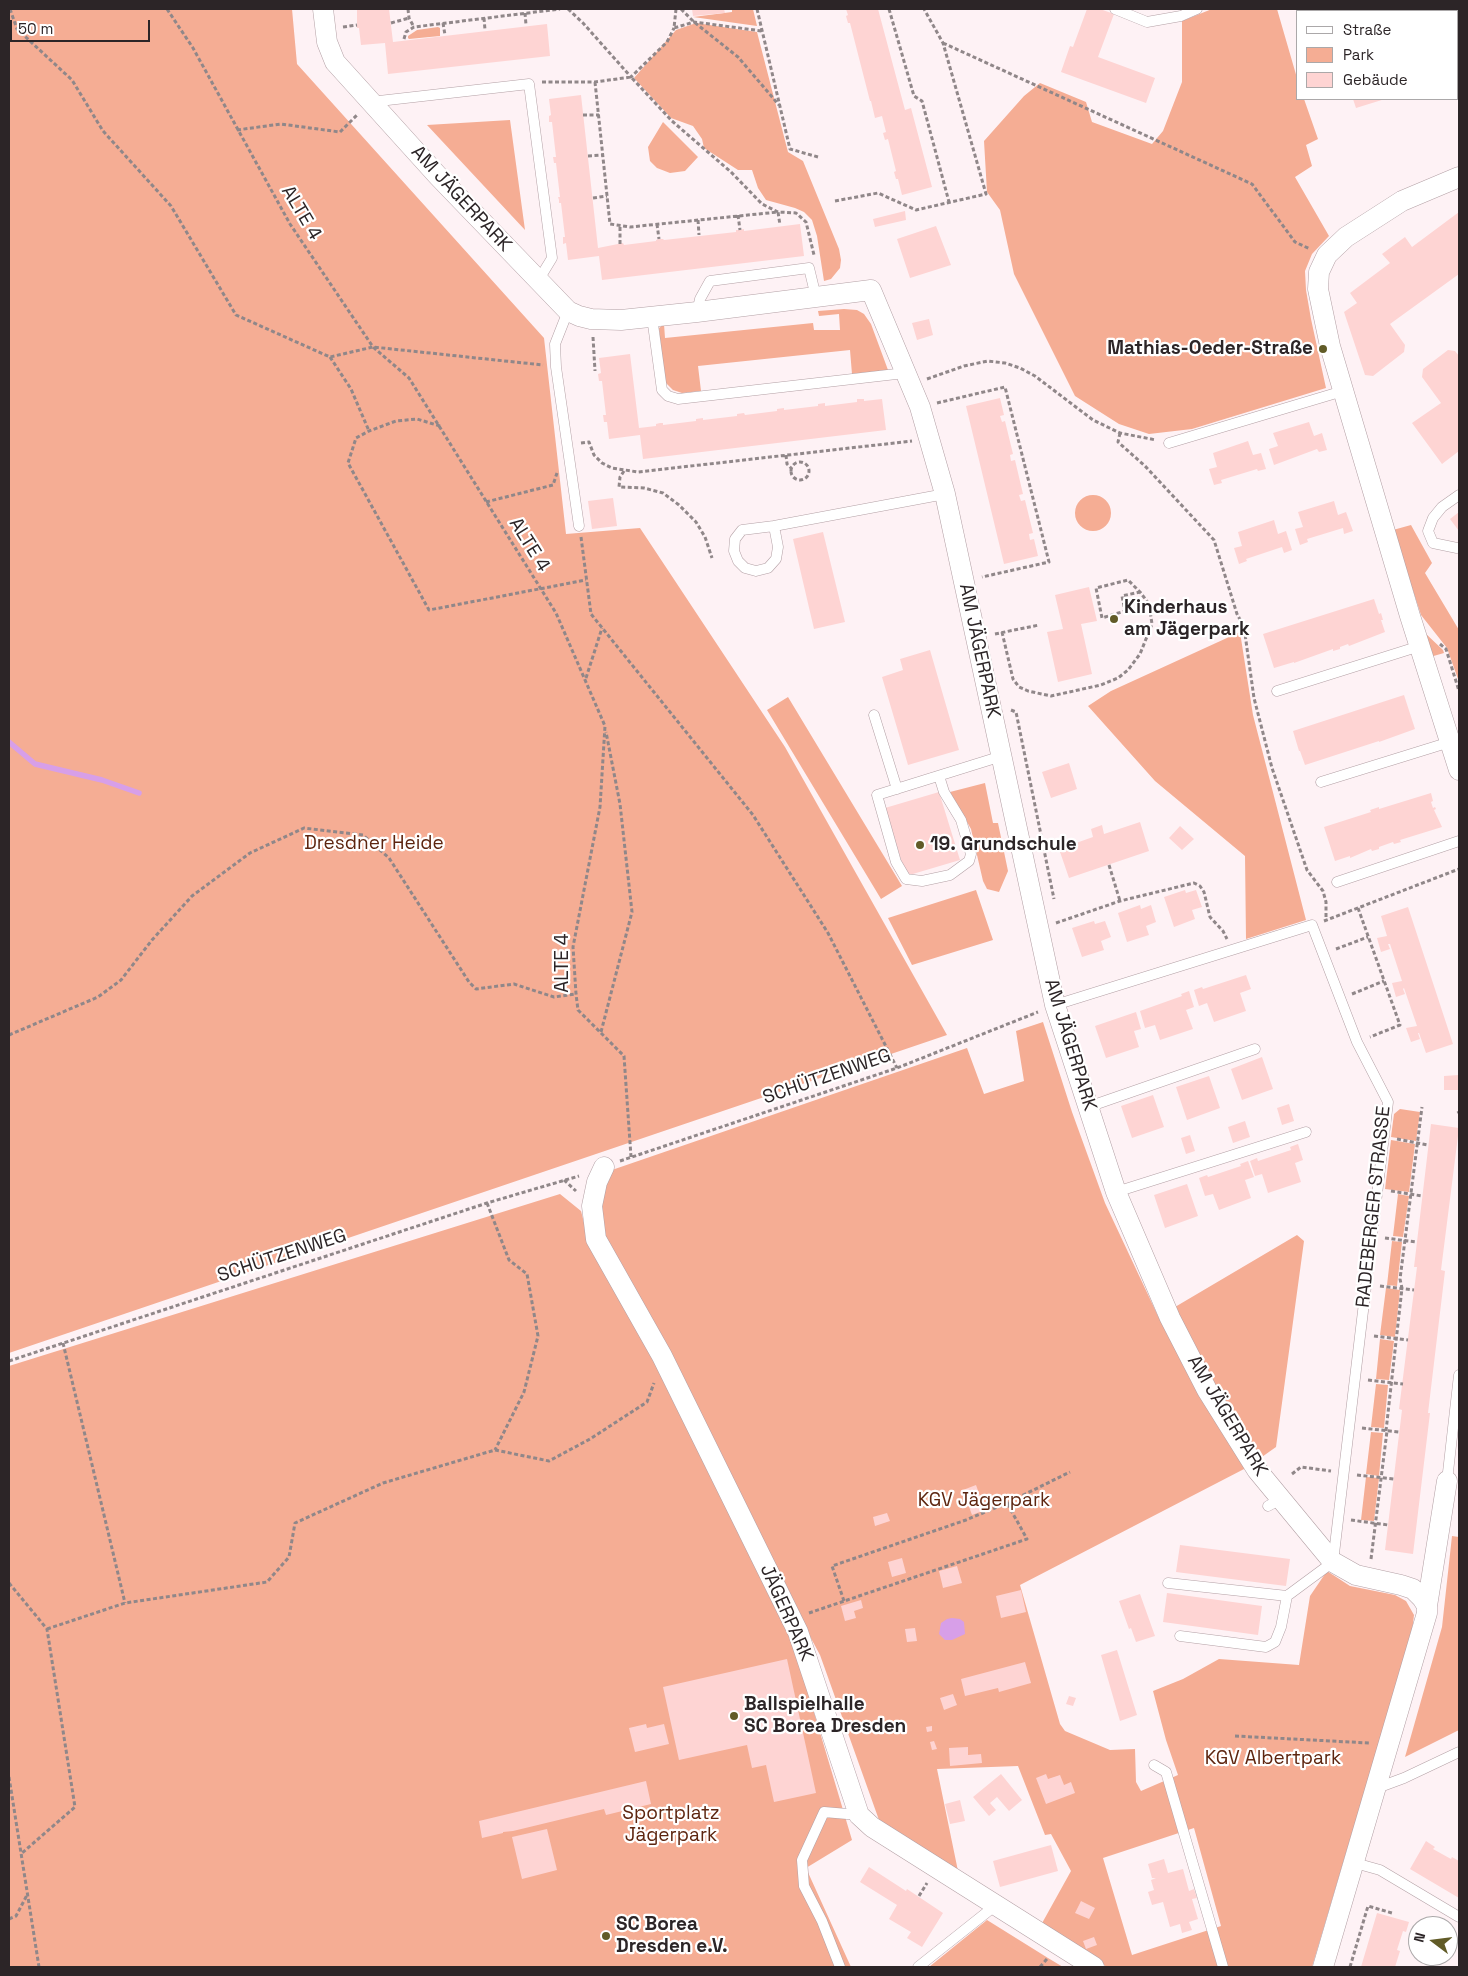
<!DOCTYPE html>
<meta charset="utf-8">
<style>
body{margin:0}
#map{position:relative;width:1468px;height:1976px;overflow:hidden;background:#fef2f5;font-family:"Space Grotesk",sans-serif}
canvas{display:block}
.frame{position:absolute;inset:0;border:10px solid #2c2527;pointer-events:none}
.legend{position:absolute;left:1296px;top:10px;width:162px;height:90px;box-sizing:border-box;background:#fff;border:1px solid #aba8a9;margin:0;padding:6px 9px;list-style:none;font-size:15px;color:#2c2527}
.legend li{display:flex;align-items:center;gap:10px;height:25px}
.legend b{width:25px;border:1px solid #aba8a9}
.north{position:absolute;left:1408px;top:1916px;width:50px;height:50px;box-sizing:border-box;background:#fff;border:1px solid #aba8a9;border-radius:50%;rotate:285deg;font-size:14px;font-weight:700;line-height:20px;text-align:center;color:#2c2527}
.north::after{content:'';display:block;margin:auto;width:18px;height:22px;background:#615b27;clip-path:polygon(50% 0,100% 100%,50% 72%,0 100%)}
.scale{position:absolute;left:10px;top:20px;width:140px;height:22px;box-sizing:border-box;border:2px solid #2c2527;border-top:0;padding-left:6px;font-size:15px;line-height:18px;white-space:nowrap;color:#2c2527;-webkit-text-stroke:4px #fff;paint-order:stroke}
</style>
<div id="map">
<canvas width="1468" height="1976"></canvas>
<div class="frame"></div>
<ul class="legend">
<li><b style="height:6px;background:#fff"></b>Straße</li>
<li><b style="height:14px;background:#f5ad94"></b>Park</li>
<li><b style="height:14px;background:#fed4d3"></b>Gebäude</li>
</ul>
<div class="north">N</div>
<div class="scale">50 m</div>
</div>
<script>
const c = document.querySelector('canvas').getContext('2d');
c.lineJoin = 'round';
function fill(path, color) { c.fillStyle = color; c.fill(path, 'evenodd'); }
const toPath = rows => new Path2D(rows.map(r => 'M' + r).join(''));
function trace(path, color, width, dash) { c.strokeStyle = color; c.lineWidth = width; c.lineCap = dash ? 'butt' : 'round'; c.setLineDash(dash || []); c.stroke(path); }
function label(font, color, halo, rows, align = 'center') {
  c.font = font + ' "Space Grotesk",sans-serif'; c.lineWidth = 4.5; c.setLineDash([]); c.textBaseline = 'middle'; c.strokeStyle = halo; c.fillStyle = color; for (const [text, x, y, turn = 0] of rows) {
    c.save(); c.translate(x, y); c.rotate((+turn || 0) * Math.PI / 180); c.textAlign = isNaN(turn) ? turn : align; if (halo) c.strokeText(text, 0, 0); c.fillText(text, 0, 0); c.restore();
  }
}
fill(toPath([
 [9,9,292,9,297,64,544,338,566,534,640,528,785,747,947,1035,9,1353],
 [732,9,753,9,757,26,693,17,732,12],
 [1212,9,1277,9,1297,78,1297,99,1304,99,1318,139,1306,145,1312,166,1295,177,1329,236,1312,254,1305,271,1306,290,1311,319,1326,388,1192,429,1149,434,1119,424,1075,396,1014,274,1000,210,987,192,984,141,1024,96,1040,83,1086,102,1092,122,1152,144,1163,131,1182,82,1182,21],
 [696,23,757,32,788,152,803,161,839,249,841,260,840,268,831,279,824,281,817,236,812,220,804,212,795,208,766,200,758,188,752,170,738,170,704,148,702,139,693,126,671,118,634,78,676,30],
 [438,27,440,28,440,36,409,39,408,38,408,36,417,30],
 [510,120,525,230,427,125],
 [663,122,698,157,685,171,670,173,657,168,650,161,648,147],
 [844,309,857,310,864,314,871,324,888,370,852,374,850,350,698,366,701,391,682,393,673,390,664,381,659,328,664,324,665,338,813,323,814,330,840,330,839,314,819,316,818,311],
 '1075 513a18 18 0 1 1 36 0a18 18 0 1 1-36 0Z',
 [1411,525,1432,563,1425,573,1459,630,1459,682,1447,648,1421,615,1393,530],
 [1240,632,1253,715,1306,920,1246,939,1245,856,1155,781,1088,706,1111,691],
 [1424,632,1443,650,1444,653,1430,657],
 [788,697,902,886,881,899,767,710],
 [985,783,993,823,998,823,1008,871,999,892,987,889,983,881,971,829,950,792],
 [976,890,993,940,912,965,888,918],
 [1043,1022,1072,1112,1105,1203,1158,1316,1246,1468,1020,1585,1060,1724,1065,1731,1110,1750,1135,1749,1136,1782,1141,1791,1178,1775,1166,1740,1153,1691,1183,1679,1219,1659,1299,1665,1310,1596,1327,1571,1350,1586,1395,1595,1406,1601,1414,1615,1412,1632,1312,1967,1107,1967,1041,1925,1071,1871,1051,1834,1045,1835,1018,1766,937,1769,958,1871,879,1820,820,1655,736,1499,603,1235,600,1202,609,1171,967,1048,984,1094,1024,1081,1016,1031],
 [1194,1828,1221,1926,1132,1955,1103,1858],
 [1400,1109,1420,1112,1416,1141,1391,1137,1394,1114],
 [1391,1140,1415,1144,1409,1192,1385,1189],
 [560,1194,581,1211,589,1242,652,1353,791,1635,852,1840,806,1868,851,1967,9,1967,9,1366],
 [1398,1194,1409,1196,1403,1237,1393,1236],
 [1297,1235,1304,1241,1276,1447,1259,1459,1215,1387,1175,1307],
 [1392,1241,1402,1242,1397,1286,1387,1285],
 [1386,1288,1400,1290,1395,1337,1380,1335],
 [1380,1339,1394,1341,1389,1380,1376,1379],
 [1376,1384,1388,1385,1384,1428,1371,1427],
 [1371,1432,1383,1433,1379,1476,1366,1474],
 [1366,1477,1379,1478,1374,1521,1361,1520],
 [1452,1536,1459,1537,1459,1730,1405,1757,1442,1627],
 [987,1920,1048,1958,1063,1967,929,1967]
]), '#f5ad94');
fill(toPath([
 [952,1618,960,1619,964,1622,965,1634,952,1640,945,1640,939,1634,941,1623,947,1619]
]), '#d79fe8');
trace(toPath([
 [9,742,35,764,102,780,139,793]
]), '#d79fe8', 5.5);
fill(toPath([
 [357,9,389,9,393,42,547,24,550,56,388,74,385,43,361,45,359,28,357,28],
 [692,9,724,9,725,13,693,16],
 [846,9,878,9,905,110,911,108,932,187,902,195,898,179,896,179,894,172,896,171,888,139,885,140,883,133,886,132,882,116,875,118,871,101,870,101,850,23,848,23,846,16,848,15],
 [1087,9,1100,9,1114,14,1098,57,1155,78,1146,103,1061,72,1070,46,1073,47],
 [1305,9,1411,9,1412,11,1306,11],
 [581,95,598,248,623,243,624,245,656,241,656,240,659,239,663,239,664,240,736,232,736,230,740,230,744,229,744,231,800,224,804,256,602,280,599,256,568,260,566,243,563,244,563,237,565,237,561,203,559,203,559,200,558,197,560,197,556,163,554,163,553,157,556,157,552,122,549,122,549,116,551,115,549,99],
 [1353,99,1385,99,1356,108],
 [905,211,906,220,875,227,873,219],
 [1459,212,1459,274,1390,324,1405,345,1404,352,1373,376,1365,375,1344,312,1357,303,1350,293,1390,263,1382,254,1405,237,1412,247],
 [936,226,951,265,910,278,897,239],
 [929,319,933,335,917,340,912,323],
 [1448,350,1455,351,1459,356,1459,451,1442,464,1412,423,1441,403,1422,377,1423,369],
 [630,354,639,428,656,426,656,424,660,423,663,423,663,425,696,421,696,419,703,418,703,420,737,416,737,414,744,413,745,415,777,411,777,409,784,408,784,410,818,406,818,404,825,403,825,406,857,402,857,399,864,399,864,401,882,399,886,430,643,459,640,435,609,439,607,422,604,422,603,415,606,415,602,381,599,381,598,374,601,373,599,358],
 [1000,398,1004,415,1000,416,1002,422,1005,421,1013,454,1010,455,1011,461,1015,460,1023,494,1019,495,1021,501,1025,500,1033,533,1029,534,1030,540,1034,539,1038,556,1004,564,966,406],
 [1309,422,1314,436,1322,433,1327,450,1319,452,1317,449,1274,465,1269,449,1278,446,1273,433],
 [1248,441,1253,455,1261,453,1266,469,1258,471,1257,469,1221,480,1222,483,1214,485,1209,469,1217,467,1213,453],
 [613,498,617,526,592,529,588,501],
 [1334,501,1338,515,1346,512,1353,531,1344,534,1343,528,1307,539,1308,542,1300,545,1295,529,1303,527,1298,512],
 [1459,512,1459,531,1450,519],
 [1274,520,1278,534,1286,531,1292,550,1284,553,1282,547,1246,559,1247,561,1239,564,1234,548,1242,546,1238,532],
 [823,532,845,622,814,629,793,539],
 [1089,587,1097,621,1081,624,1092,674,1058,682,1047,632,1063,629,1055,595],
 [1374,599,1379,614,1381,613,1383,620,1381,620,1385,632,1349,646,1348,644,1340,647,1340,649,1333,651,1333,649,1294,663,1294,662,1274,668,1263,634],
 [930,650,959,750,908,765,882,677,903,670,900,659],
 [1404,695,1415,729,1379,742,1379,741,1305,765,1300,751,1299,751,1293,731],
 [1069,763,1077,789,1051,798,1042,772],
 [939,792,960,860,906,876,885,808],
 [1431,793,1433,801,1431,802,1433,808,1435,807,1436,809,1434,810,1442,827,1400,840,1401,842,1394,844,1393,842,1379,847,1379,849,1372,851,1371,849,1350,858,1350,856,1335,861,1324,827,1371,812,1370,810,1379,807,1379,809],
 [1140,822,1149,851,1069,878,1059,849,1093,837,1091,829,1102,825,1104,834],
 [1180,826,1194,839,1182,850,1169,838],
 [1185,890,1186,893,1196,890,1202,907,1192,910,1195,919,1174,927,1164,897],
 [1140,905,1141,909,1151,905,1156,922,1146,926,1149,935,1127,942,1118,913],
 [1408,907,1453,1044,1426,1053,1419,1033,1418,1033,1420,1039,1411,1042,1406,1028,1417,1026,1404,988,1403,989,1405,994,1396,997,1392,983,1402,981,1390,944,1388,944,1390,949,1381,952,1377,938,1387,936,1381,916],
 [1094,921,1095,924,1105,921,1111,937,1101,941,1104,950,1082,957,1072,928],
 [1246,975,1251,989,1240,993,1246,1011,1214,1022,1207,1003,1199,1006,1194,990,1202,987,1203,989],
 [1189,991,1194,1007,1186,1010,1193,1029,1160,1040,1155,1025,1145,1028,1140,1011,1182,996,1181,994],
 [1136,1012,1141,1029,1134,1031,1139,1047,1106,1058,1095,1026],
 [1262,1057,1273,1089,1242,1100,1231,1069],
 [1459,1075,1458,1090,1444,1090,1444,1076],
 [1209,1076,1220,1108,1187,1120,1176,1087],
 [1153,1095,1164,1127,1132,1138,1121,1106],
 [1289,1104,1294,1121,1282,1125,1277,1108],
 [1245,1121,1250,1137,1233,1143,1228,1127],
 [1431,1124,1459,1128,1441,1270,1445,1271,1428,1413,1430,1413,1413,1554,1385,1550,1402,1410,1399,1409,1417,1267,1414,1267],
 [1190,1135,1195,1151,1186,1154,1181,1138],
 [1298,1144,1303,1160,1295,1163,1301,1182,1268,1193,1262,1174,1255,1176,1250,1161,1257,1158,1258,1161,1291,1150,1290,1147],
 [1248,1161,1254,1177,1245,1180,1251,1198,1219,1210,1213,1194,1205,1196,1199,1178,1207,1175,1208,1177,1241,1166,1240,1164],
 [1187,1184,1198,1216,1165,1228,1154,1195],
 [976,1485,985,1510,972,1515,963,1490],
 [887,1513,890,1521,875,1526,873,1517],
 [1180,1545,1290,1559,1286,1586,1176,1572],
 [902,1558,906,1573,892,1577,888,1562],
 [957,1566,962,1583,943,1588,939,1571],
 [1021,1590,1026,1612,1001,1618,996,1596],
 [1167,1593,1262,1606,1258,1635,1163,1622],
 [1140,1594,1155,1636,1136,1642,1131,1628,1129,1629,1119,1601],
 [861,1600,863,1608,854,1611,856,1618,845,1621,841,1606],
 [915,1628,917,1641,907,1642,905,1629],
 [1117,1650,1137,1715,1120,1721,1101,1655],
 [787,1659,816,1793,774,1802,766,1765,752,1768,747,1745,679,1760,663,1687],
 [1025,1662,1031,1683,999,1692,998,1688,965,1696,961,1679],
 [953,1694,957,1705,944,1710,940,1698],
 [1069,1696,1076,1698,1073,1706,1066,1704],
 [646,1724,647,1728,664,1724,669,1744,635,1752,629,1728],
 [932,1726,932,1731,927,1732,926,1727],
 [934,1741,937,1749,932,1750,930,1742],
 [968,1747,968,1755,981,1754,982,1763,950,1766,949,1748],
 [1001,1774,1022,1800,1009,1811,997,1797,990,1803,996,1810,989,1816,973,1797],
 [1046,1774,1048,1779,1060,1775,1064,1785,1071,1782,1075,1793,1046,1804,1036,1778],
 [646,1781,651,1804,606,1815,604,1809,513,1831,503,1832,503,1833,482,1838,479,1821],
 [960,1800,965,1821,950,1824,945,1804],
 [547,1829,557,1870,522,1879,512,1837],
 [1426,1841,1435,1847,1433,1849,1451,1859,1452,1857,1459,1861,1459,1898,1410,1869],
 [1051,1845,1058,1871,1000,1887,993,1861],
 [1164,1859,1168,1873,1183,1869,1189,1891,1194,1889,1197,1898,1192,1899,1198,1919,1189,1922,1192,1930,1182,1933,1180,1924,1170,1927,1163,1902,1152,1905,1148,1892,1154,1890,1151,1880,1156,1878,1152,1878,1148,1864],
 [869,1867,906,1891,907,1889,943,1913,922,1947,907,1938,911,1932,889,1919,897,1905,860,1882],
 [1081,1901,1095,1908,1089,1919,1075,1913],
 [1377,1913,1409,1922,1406,1932,1403,1931,1397,1950,1400,1951,1395,1967,1361,1967],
 [1094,1937,1097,1945,1086,1949,1083,1941]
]), '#fed4d3');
const service = toPath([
 [1115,9,1147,22,1181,16,1197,9],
 [370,102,529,84,552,258,538,281],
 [568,311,555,344,556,367,579,526],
 [697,312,700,299,710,281,809,268,816,297],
 [652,317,662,390,668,396,678,399,905,373],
 [1169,443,1343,391],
 [774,526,778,547,776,559,768,568,756,571,745,568,738,561,734,551,735,539,742,530,774,526,945,494],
 [1457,548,1433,543,1428,531,1433,518,1442,507,1459,495],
 [1277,691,1420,646],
 [874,715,897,789],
 [939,776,944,792,961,820,971,854,969,861,950,875,922,881,906,879,896,862,877,795,1002,756],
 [1321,782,1450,742],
 [1337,882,1459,841],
 [1055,1005,1312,925,1357,1042,1388,1102,1333,1562,1287,1596,1168,1583],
 [1088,1107,1255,1049],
 [1116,1192,1306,1132],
 [1447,1481,1459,1375],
 [1268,1506,1281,1499],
 [1180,1636,1266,1647,1275,1642,1281,1627,1287,1596],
 [1154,1765,1166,1772,1223,1967],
 [1377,1788,1404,1778,1459,1752],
 [1355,1863,1380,1870,1459,1917],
 [840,1967,822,1921,804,1886,802,1860,824,1812,859,1815],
 [918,1967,996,1905]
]);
const minor = toPath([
 [323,9,327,42,335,62,438,176,568,311,579,316,591,319,621,320,697,312,871,290,920,407,945,494,1055,1005,1116,1192,1170,1318,1207,1390,1257,1470,1333,1562,1356,1575,1401,1585,1413,1589,1422,1598,1427,1606],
 [1459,177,1402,201,1346,237,1327,255,1319,272,1318,289,1330,346,1410,616,1459,770],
 [604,1167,597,1182,592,1206,596,1239,662,1356,798,1632,859,1815,872,1827,1094,1967],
 [1323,1967,1427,1613,1427,1606,1447,1481]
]);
const secondary = toPath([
 [1457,27,1459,31]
]);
trace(service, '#b3a0a5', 11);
trace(minor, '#b3a0a5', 21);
trace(secondary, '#b3a0a5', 29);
trace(toPath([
 [10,9,17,29,72,80,103,131,171,206,236,315,330,357,373,347,543,365],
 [167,9,193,48,290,224,373,347,409,378,556,613,605,726,600,807,573,947,576,994,578,1010,624,1056,631,1157],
 [408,9,409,18,414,27],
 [568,9,583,23,631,77,667,42,674,28],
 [676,9,674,28,694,22,762,31],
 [681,9,694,22,738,57,779,105],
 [757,9,790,149,818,157],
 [889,9,914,96,922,101,949,202],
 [525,13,526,25],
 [484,18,485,30],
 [391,23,409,18],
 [443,23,445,35],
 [343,27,357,25],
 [404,39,406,32,414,27,560,9],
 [943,43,1252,184,1295,242,1310,249],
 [542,82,595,82,631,77,672,121,731,172,762,204,778,212,796,213,806,222,814,255],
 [595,82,610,224,630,227,778,212,780,225],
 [583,115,599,115],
 [237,130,281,124,340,132,358,114],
 [588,156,603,155],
 [593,198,607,196],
 [835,201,878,193,916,210,986,194,943,43,924,9],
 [738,215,740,230],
 [698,220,699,235],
 [657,224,659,239],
 [620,244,620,225],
 [593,337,595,371],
 [330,357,351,389,369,431],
 [927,379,964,366,988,361,1005,363,1020,368,1035,376,1093,420,1120,433,1156,440],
 [937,403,1005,387,1049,562,982,577],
 [440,426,417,419,396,421,369,431,356,438,348,463,429,610,586,580],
 [1120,433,1118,442,1145,466,1214,540,1237,614,1244,627,1254,698,1272,768,1307,870,1323,891,1326,902,1326,920],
 [581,443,589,442,594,455,602,463,612,468,638,472,912,441],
 [786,455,787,464,791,468],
 '791 471a9 9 0 1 1 18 0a9 9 0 1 1-18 0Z',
 [624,471,620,477,619,487,644,488,663,493,679,505,696,522,705,537,712,558],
 [486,502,553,485,557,473],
 [581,537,591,614,753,815,828,933,897,1068],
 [1002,632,1013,679,1019,687,1028,691,1051,696,1101,685,1118,678,1128,670,1140,654,1152,624,1149,604,1140,592,1128,580,1096,588,1102,618,1125,611,1122,596,1140,592],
 [995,634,1039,625],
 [1440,644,1446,649,1459,691],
 [586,678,602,628],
 [1011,710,1016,712,1054,899],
 [1109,865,1120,901],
 [1358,908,1400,1025,1370,1037],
 [1324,921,1459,869],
 [1056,923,1120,901,1194,883,1200,886,1204,892,1210,917,1223,931,1227,939],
 [1336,949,1368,937],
 [1352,994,1384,981],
 [601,1032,632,912,620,804,606,732],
 [9,1035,98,997,121,980,152,940,192,896,250,853,304,828,363,835,389,858,469,982,476,989,514,984,554,997,576,994],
 [1458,1111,1459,1113],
 [1397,1139,1428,1145],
 [620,1161,897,1068,1038,1012],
 [564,1180,576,1191],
 [1391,1191,1422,1196],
 [487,1203,509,1260,527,1274,538,1336,524,1392,495,1450],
 [1385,1238,1416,1242],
 [1380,1286,1414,1290],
 [1374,1336,1408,1340],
 [63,1343,125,1603],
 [9,1361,487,1203,579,1176],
 [1368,1380,1403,1384],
 [1362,1428,1399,1432],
 [1386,1431,1402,1288,1400,1279,1422,1107],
 [1292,1474,1301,1467,1331,1471],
 [1357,1475,1394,1479],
 [1351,1520,1388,1525],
 [1371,1559,1387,1431],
 [9,1583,47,1629,75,1807,22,1853],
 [844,1601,832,1566,966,1520,1007,1503,1070,1472],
 [809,1613,1027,1539,1007,1503],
 [47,1629,125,1603,267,1582,289,1557,295,1523,383,1483,495,1450,549,1461,590,1439,647,1402,654,1383],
 [1235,1736,1369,1743],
 [9,1777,39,1967],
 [919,1896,927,1883],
 [9,1919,16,1916,27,1895],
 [1040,1967,1047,1959],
 [1350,1967,1368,1906,1392,1913]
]), '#908789', 3, [4, 2.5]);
trace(service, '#fff', 10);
trace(minor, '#fff', 20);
trace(secondary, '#fff', 28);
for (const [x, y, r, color] of [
 [1323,349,5,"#615b27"],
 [1114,619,5,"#615b27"],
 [920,845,5,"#615b27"],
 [734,1716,5,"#615b27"],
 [606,1936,5,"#615b27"]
]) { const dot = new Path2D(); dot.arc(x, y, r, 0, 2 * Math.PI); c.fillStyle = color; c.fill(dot); trace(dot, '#fff', 2); }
label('19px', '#2c2527', '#fff', [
 ["AM JÄGERPARK",461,199,47],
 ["ALTE 4",301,213,59],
 ["ALTE 4",529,545,58],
 ["AM JÄGERPARK",979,651,78],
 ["ALTE 4",563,963,-90],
 ["AM JÄGERPARK",1070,1045,73],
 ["SCHÜTZENWEG",827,1077,-19],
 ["RADEBERGER STRASSE",1374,1207,-84],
 ["SCHÜTZENWEG",282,1256,-18],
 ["AM JÄGERPARK",1227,1416,59],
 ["JÄGERPARK",786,1613,66]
]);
label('bold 19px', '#2c2527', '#fff', [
 ["Mathias-Oeder-Straße",1313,349,"right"],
 ["Kinderhaus",1124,608],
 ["am Jägerpark",1124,630],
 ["19. Grundschule",930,845],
 ["Ballspielhalle",744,1705],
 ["SC Borea Dresden",744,1727],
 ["SC Borea",616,1925],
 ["Dresden e.V.",616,1947]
], 'left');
label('19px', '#5d250f', '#fff', [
 ["Dresdner Heide",374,844],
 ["KGV Jägerpark",984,1501],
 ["KGV Albertpark",1273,1759],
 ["Sportplatz",671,1814],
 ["Jägerpark",671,1836]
]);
</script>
